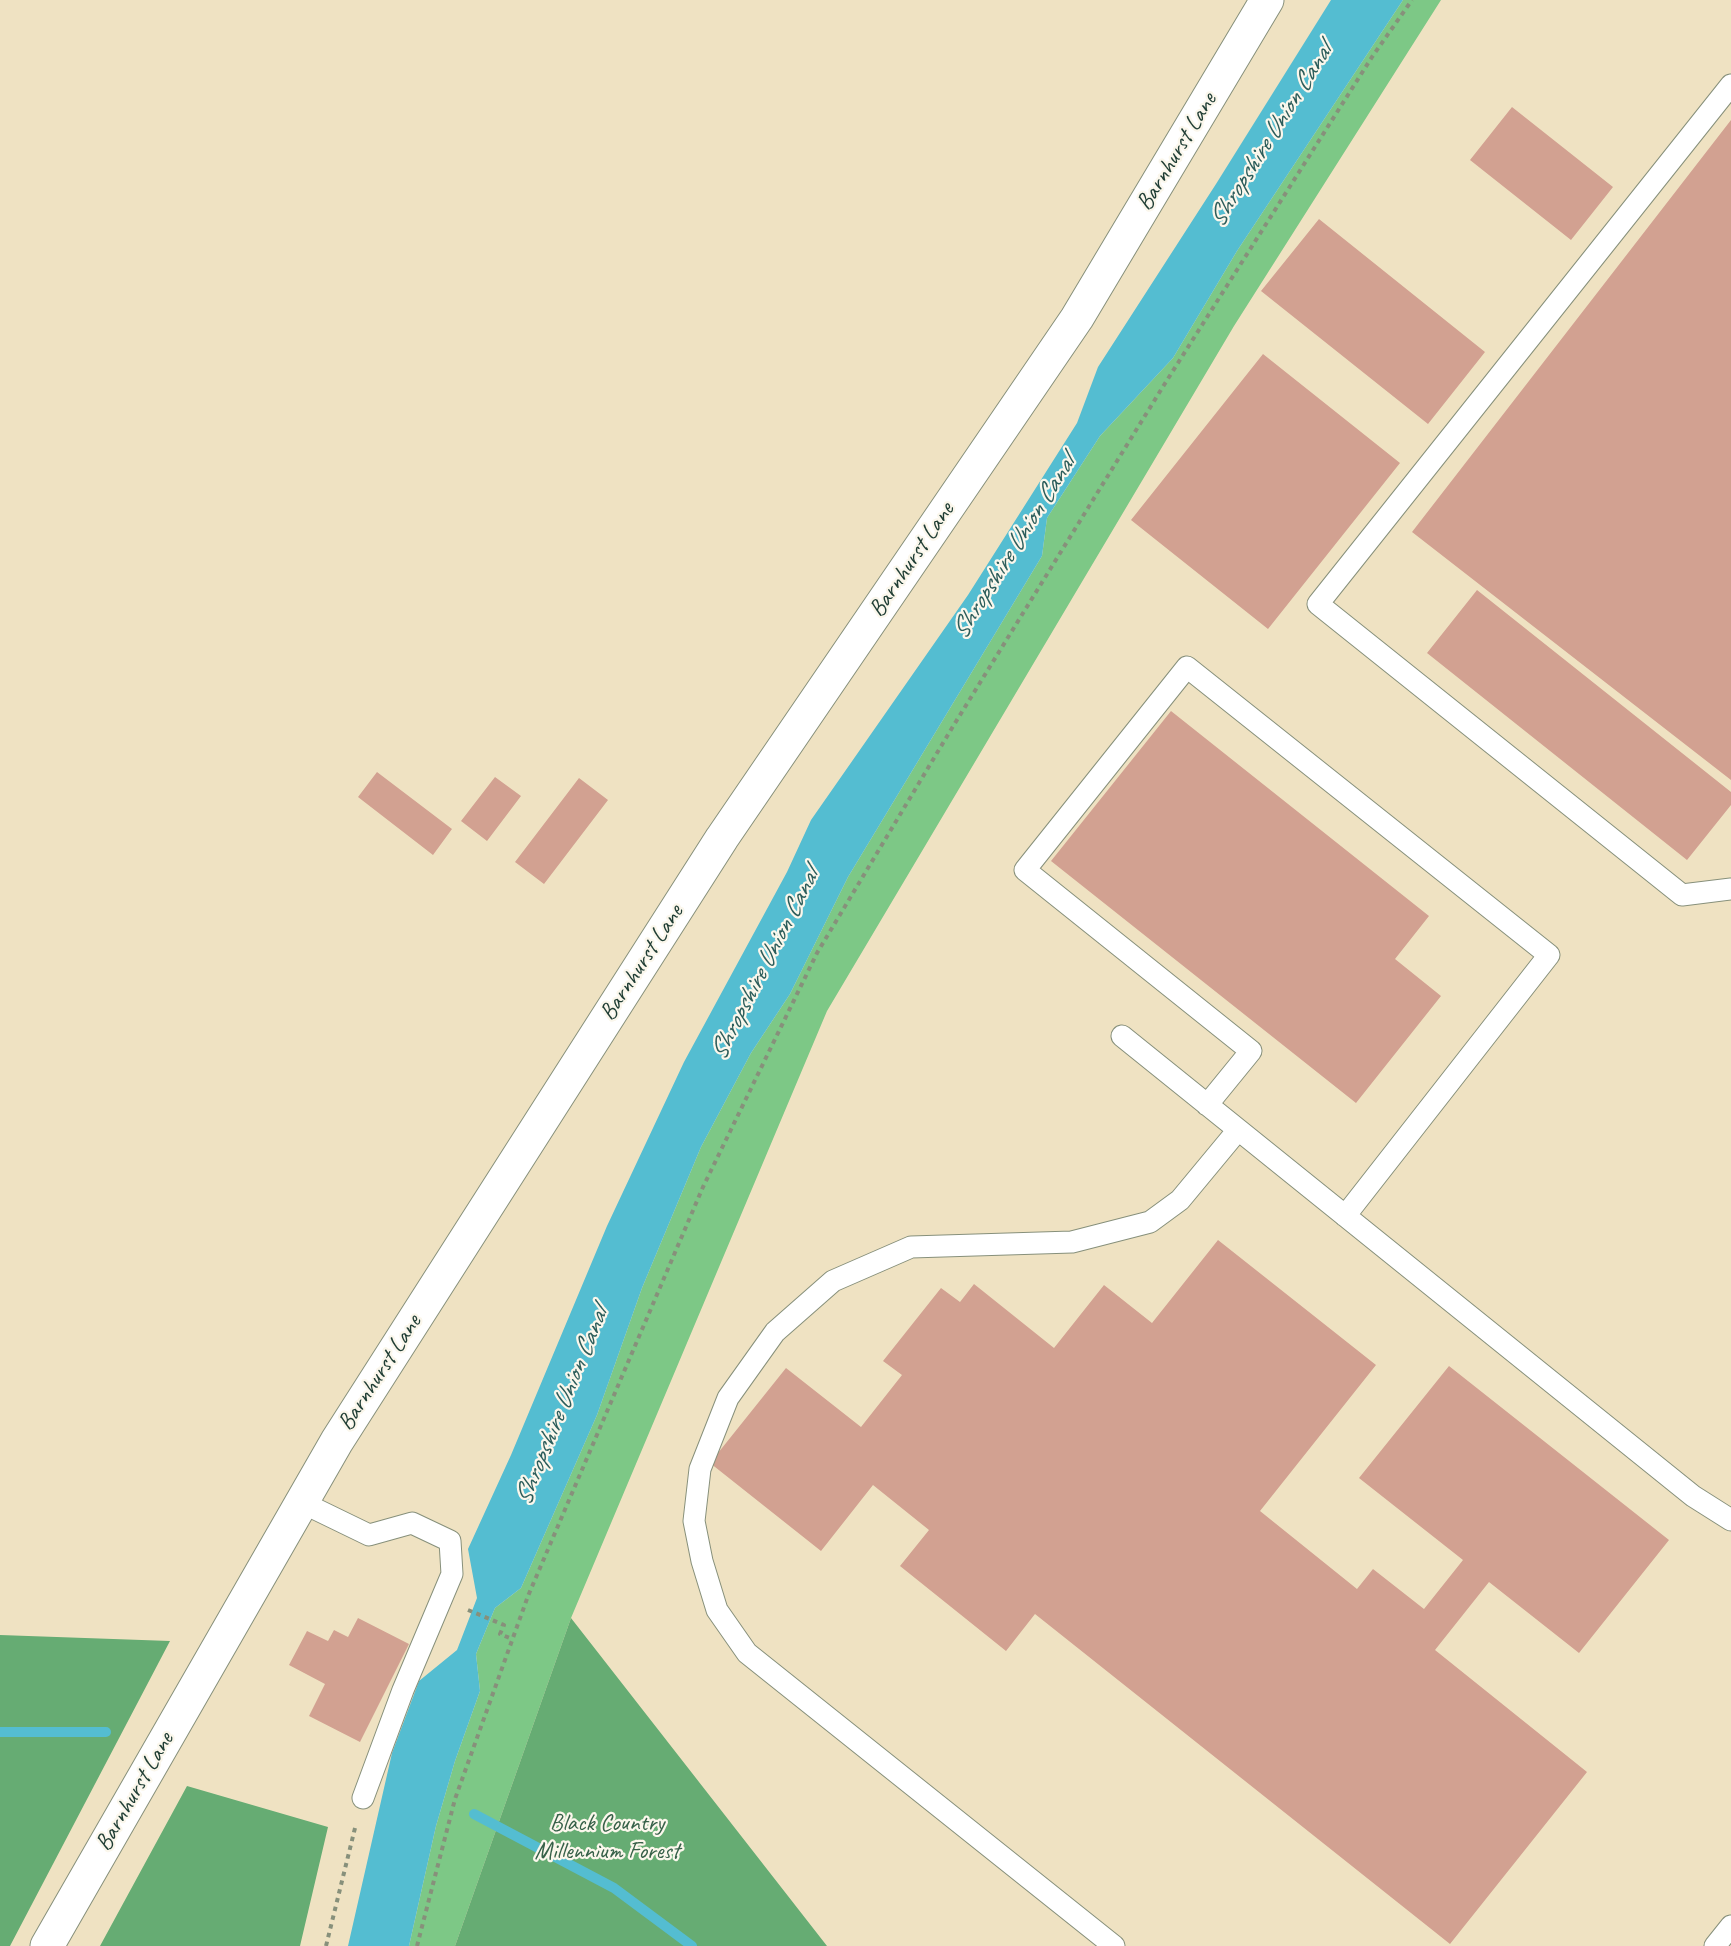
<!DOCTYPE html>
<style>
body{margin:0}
canvas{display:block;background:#efe2c2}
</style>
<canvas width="1731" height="1946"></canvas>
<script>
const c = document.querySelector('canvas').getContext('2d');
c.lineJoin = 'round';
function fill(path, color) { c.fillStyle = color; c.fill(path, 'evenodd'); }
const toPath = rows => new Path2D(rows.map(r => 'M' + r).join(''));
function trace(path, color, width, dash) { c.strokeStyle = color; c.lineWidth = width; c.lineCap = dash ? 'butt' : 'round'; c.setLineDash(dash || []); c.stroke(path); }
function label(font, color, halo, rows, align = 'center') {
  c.font = font + ' Caveat,sans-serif'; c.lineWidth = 4.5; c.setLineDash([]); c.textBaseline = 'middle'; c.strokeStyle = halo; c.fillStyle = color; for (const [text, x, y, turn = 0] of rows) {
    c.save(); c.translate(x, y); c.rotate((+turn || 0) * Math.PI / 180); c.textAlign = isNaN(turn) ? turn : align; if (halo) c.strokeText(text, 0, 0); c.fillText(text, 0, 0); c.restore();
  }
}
fill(toPath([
 [1403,0,1441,0,1234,326,827,1011,571,1618,455,1946,409,1946,436,1826,455,1761,480,1691,476,1654,495,1608,521,1588,597,1415,642,1288,701,1147,751,1053,790,994,848,877,1042,556,1047,518,1100,436,1173,358,1237,251]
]), '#7dc886');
fill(toPath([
 [571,1618,827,1946,455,1946],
 [0,1635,170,1641,10,1946,0,1946],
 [187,1786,328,1827,300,1946,100,1946]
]), '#66ac73');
fill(toPath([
 [1331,0,1403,0,1237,251,1173,358,1100,436,1047,518,1042,556,848,877,790,994,751,1053,701,1147,642,1288,597,1415,521,1588,495,1608,476,1654,480,1691,455,1761,436,1826,409,1946,348,1946,392,1753,419,1681,457,1650,477,1598,468,1549,511,1455,607,1226,684,1062,787,872,811,820,968,595,1077,423,1098,367,1216,184]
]), '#54bdd1');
trace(toPath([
 [0,1732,106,1732],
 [474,1814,614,1888,692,1946]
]), '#54bdd1', 10);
fill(toPath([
 [1512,107,1613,187,1571,240,1470,160],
 [1731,120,1731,780,1412,532],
 [1319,219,1485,352,1428,424,1261,291],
 [1263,354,1400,463,1268,629,1131,520],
 [1477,590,1731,792,1731,805,1687,860,1427,653],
 [1171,711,1429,916,1395,959,1441,996,1356,1103,1051,861],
 [377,772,452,829,433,855,358,797],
 [495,777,521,796,487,841,461,821],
 [579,778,608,800,544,884,515,862],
 [1218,1240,1376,1365,1260,1511,1357,1589,1373,1569,1424,1609,1463,1560,1359,1478,1449,1366,1669,1540,1579,1653,1489,1582,1435,1650,1587,1772,1450,1944,1035,1614,1006,1651,900,1566,929,1530,873,1485,821,1551,710,1463,786,1368,861,1427,902,1375,883,1361,941,1288,960,1302,974,1284,1054,1348,1104,1285,1152,1323],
 [358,1618,409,1644,360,1742,309,1716,325,1684,289,1665,307,1631,328,1641,334,1630,348,1637]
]), '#d2a191');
const service = toPath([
 [1731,85,1318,604,1682,895,1731,889],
 [1122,1036,1693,1496,1731,1520],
 [1207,1105,1251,1051,1025,870,1187,667,1549,955,1345,1216],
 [301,1502,369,1535,412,1523,450,1541,452,1574,403,1690,363,1798],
 [1114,1946,747,1653,717,1610,702,1561,694,1521,700,1469,728,1398,775,1332,833,1281,911,1247,1072,1242,1150,1222,1180,1200,1238,1130],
 [1715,1946,1731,1926]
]);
const tertiary = toPath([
 [47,1946,337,1441,722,838,1077,318,1267,0]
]);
trace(service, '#87907b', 23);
trace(tertiary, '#87907b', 35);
trace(toPath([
 [468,1610,504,1625,500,1634,512,1639],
 [326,1946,356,1824],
 [417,1946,455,1799,528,1596,703,1187,817,953,952,728,1164,385,1372,57,1412,0]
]), '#87907b', 4, [4.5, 4.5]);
trace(service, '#fff', 21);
trace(tertiary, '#fff', 33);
label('24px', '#1f3d34', '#fbf7ec', [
 ["Barnhurst Lane",1177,152,-59],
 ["Barnhurst Lane",912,560,-56],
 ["Barnhurst Lane",642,963,-57],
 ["Barnhurst Lane",380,1373,-57],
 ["Barnhurst Lane",135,1792,-60]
]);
label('24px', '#366048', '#fbf7ec', [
 ["Black Country",607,1824],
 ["Millennium Forest",607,1852]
]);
label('italic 26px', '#2c5d5b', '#fbf7ec', [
 ["Shropshire Union Canal",1271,136,-58],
 ["Shropshire Union Canal",1014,548,-58],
 ["Shropshire Union Canal",765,965,-63],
 ["Shropshire Union Canal",562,1407,-68]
]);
</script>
